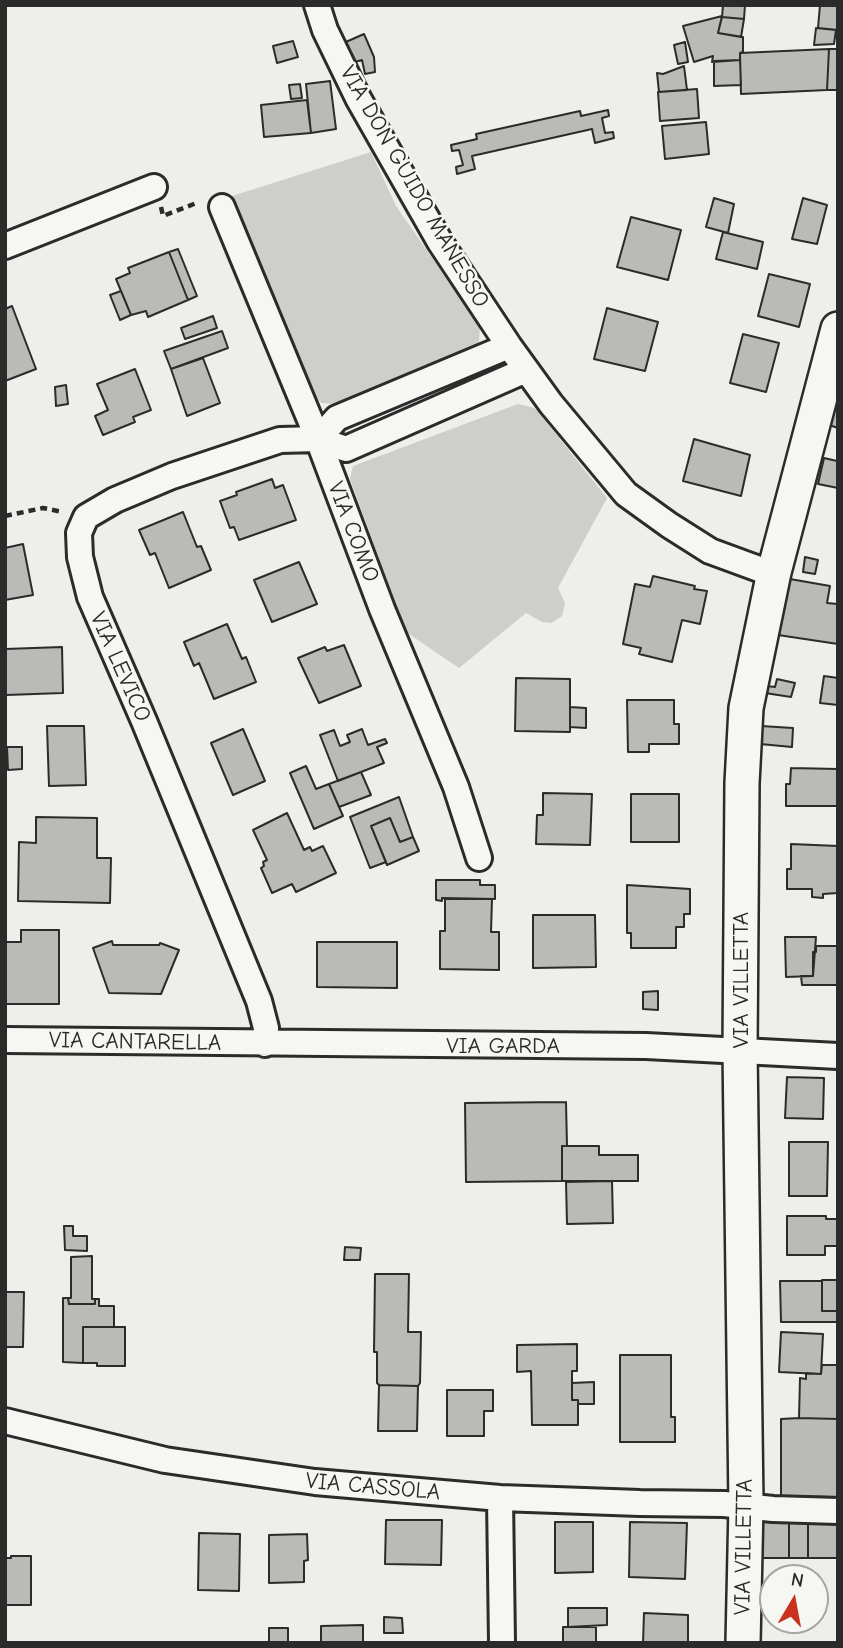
<!DOCTYPE html>
<style>
body{margin:0}
#map{position:relative;width:843px;height:1648px;overflow:hidden;background:#eeeeea;font-family:"Comic Neue",sans-serif}
canvas{display:block}
.frame{position:absolute;inset:0;border:7px solid #2b2b2b;pointer-events:none}
.north{position:absolute;left:759px;top:1564px;width:70px;height:70px;box-sizing:border-box;background:#f6f6f2;border:2px solid #a5a5a2;border-radius:50%;rotate:10deg;font-size:19px;font-weight:700;line-height:28px;text-align:center;color:#2b2b2b}
.north::after{content:'';display:block;margin:auto;width:24px;height:32px;background:#c8321e;clip-path:polygon(50% 0,100% 100%,50% 72%,0 100%)}
</style>
<div id="map">
<canvas width="843" height="1648"></canvas>
<div class="frame"></div>
<div class="north">N</div>
</div>
<script>
const c = document.querySelector('canvas').getContext('2d');
c.lineJoin = 'round';
function fill(path, color) { c.fillStyle = color; c.fill(path, 'evenodd'); }
const toPath = rows => new Path2D(rows.map(r => 'M' + r).join(''));
function trace(path, color, width, dash) { c.strokeStyle = color; c.lineWidth = width; c.lineCap = dash ? 'butt' : 'round'; c.setLineDash(dash || []); c.stroke(path); }
function label(font, color, halo, rows, align = 'center') {
  c.font = font + ' "Comic Neue",sans-serif'; c.lineWidth = 5; c.setLineDash([]); c.textBaseline = 'middle'; c.strokeStyle = halo; c.fillStyle = color; for (const [text, x, y, turn = 0] of rows) {
    c.save(); c.translate(x, y); c.rotate((+turn || 0) * Math.PI / 180); c.textAlign = isNaN(turn) ? turn : align; if (halo) c.strokeText(text, 0, 0); c.fillText(text, 0, 0); c.restore();
  }
}
fill(toPath([
 [371,152,396,206,480,327,479,341,472,352,335,404,322,403,314,397,229,197],
 [518,404,535,408,607,498,558,588,565,603,562,616,551,623,542,622,526,613,459,668,406,632,350,479,353,466]
]), '#cececa');
const building = toPath([
 [723,5,745,5,744,19,722,17,723,5],
 [820,5,838,5,838,30,818,28,820,5],
 [722,16,718,33,743,37,743,52,740,53,740,60,712,62,713,56,694,62,683,26,722,16],
 [722,17,744,19,741,37,718,33,722,17],
 [816,28,836,30,834,44,814,45,816,28],
 [364,34,374,57,375,72,365,74,362,60,351,63,339,45,364,34],
 [293,41,298,57,277,63,273,46,293,41],
 [685,42,688,62,678,64,674,45,685,42],
 [829,49,838,49,838,90,827,90,829,49],
 [829,49,827,90,741,94,740,53,829,49],
 [740,60,741,85,714,86,714,61,740,60],
 [684,66,687,90,659,92,657,73,663,74,684,66],
 [330,81,336,129,311,133,306,84,330,81],
 [300,84,302,98,291,99,289,85,300,84],
 [697,89,699,118,660,121,658,92,697,89],
 [307,100,311,133,264,137,261,105,307,100],
 [608,110,609,116,602,118,605,133,613,132,614,138,595,143,592,129,472,156,475,169,457,174,456,167,463,165,459,150,452,151,451,145,477,139,476,134,580,111,581,116,608,110],
 [706,122,709,154,665,159,662,126,706,122],
 [714,198,734,204,728,233,706,227,714,198],
 [803,198,827,205,817,244,792,239,803,198],
 [631,217,681,230,668,280,617,267,631,217],
 [723,232,763,242,757,269,716,259,723,232],
 [178,249,197,296,188,300,169,252,178,249],
 [169,252,188,300,148,317,146,311,131,315,116,279,130,273,128,268,169,252],
 [769,274,810,284,799,327,758,316,769,274],
 [121,291,131,315,120,320,110,295,121,291],
 [12,306,36,369,5,381,5,309,12,306],
 [607,308,658,322,645,371,594,359,607,308],
 [213,316,217,328,185,339,181,328,213,316],
 [222,331,228,348,171,369,164,351,222,331],
 [743,334,779,343,766,392,730,383,743,334],
 [203,358,220,403,187,416,171,369,203,358],
 [135,369,151,410,133,417,135,422,103,435,95,416,108,410,97,384,135,369],
 [66,385,68,404,56,406,55,387,66,385],
 [832,407,838,408,838,428,826,424,832,407],
 [694,439,750,455,741,496,683,481,694,439],
 [824,458,837,461,838,488,818,484,824,458],
 [272,479,275,488,283,485,296,520,239,540,234,527,230,528,220,501,237,495,236,492,272,479],
 [183,512,197,547,201,546,211,570,169,588,155,553,150,555,139,530,183,512],
 [23,544,33,595,5,600,5,548,23,544],
 [805,557,818,560,815,574,803,572,805,557],
 [299,562,317,604,272,622,254,580,299,562],
 [653,576,695,586,694,589,707,591,700,624,682,620,672,662,639,654,641,648,623,644,635,584,650,587,653,576],
 [790,579,830,586,827,603,838,604,838,644,778,635,790,579],
 [227,624,242,659,246,657,256,682,214,699,199,663,194,666,184,642,227,624],
 [344,645,361,686,319,703,298,658,325,647,327,651,344,645],
 [62,647,63,693,6,695,5,649,62,647],
 [824,676,838,678,838,705,820,703,824,676],
 [516,678,570,679,570,732,515,731,516,678],
 [777,679,795,683,791,697,765,693,767,686,775,687,777,679],
 [627,700,674,700,674,724,679,724,679,744,649,744,649,752,628,752,627,700],
 [570,707,586,708,586,728,570,727,570,707],
 [47,726,84,726,86,785,49,786,47,726],
 [761,726,793,728,792,747,760,744,761,726],
 [243,729,265,781,233,795,211,743,243,729],
 [362,729,368,745,385,739,387,743,377,747,384,763,338,781,320,735,334,730,340,746,350,742,347,735,362,729],
 [7,747,22,747,22,769,8,770,7,747],
 [306,766,316,789,329,784,343,816,314,829,290,773,306,766],
 [791,768,838,769,838,806,786,806,786,784,790,784,791,768],
 [361,772,371,795,339,807,329,784,361,772],
 [543,793,592,794,590,845,536,844,537,815,543,815,543,793],
 [631,794,679,794,679,842,631,842,631,794],
 [399,797,413,837,400,842,390,818,371,826,386,862,370,868,350,817,399,797],
 [287,813,304,850,310,847,312,851,323,846,336,873,296,892,292,884,272,893,261,868,264,866,263,862,267,860,253,830,287,813],
 [36,817,97,818,97,858,111,858,110,903,18,901,19,842,36,843,36,817],
 [390,818,400,842,413,837,419,851,387,865,371,826,390,818],
 [791,844,838,846,838,893,823,894,823,898,812,897,812,889,787,889,787,869,791,869,791,844],
 [436,880,480,880,480,885,495,885,495,899,442,898,442,901,436,900,436,880],
 [627,885,690,889,690,914,684,914,684,927,676,927,676,948,631,948,631,933,627,933,627,885],
 [445,899,492,899,491,932,499,932,499,970,440,969,440,931,445,931,445,899],
 [533,915,595,915,596,967,533,968,533,915],
 [21,930,59,930,59,1004,6,1004,5,942,21,942,21,930],
 [785,937,816,937,813,976,786,977,785,937],
 [112,941,113,945,159,945,160,943,179,950,161,994,109,993,93,948,112,941],
 [317,942,397,942,397,988,317,987,317,942],
 [816,946,838,946,838,985,802,985,801,976,813,976,813,952,816,952,816,946],
 [658,991,658,1010,643,1009,643,992,658,991],
 [787,1077,824,1078,823,1119,785,1118,787,1077],
 [566,1102,567,1146,562,1146,562,1181,466,1182,465,1103,566,1102],
 [789,1142,828,1142,827,1196,789,1196,789,1142],
 [562,1146,599,1146,599,1155,638,1155,638,1181,562,1181,562,1146],
 [612,1181,613,1223,567,1224,566,1182,612,1181],
 [787,1216,826,1216,826,1219,838,1219,838,1246,825,1246,825,1255,787,1255,787,1216],
 [64,1226,73,1226,73,1236,87,1236,87,1251,65,1250,64,1226],
 [345,1247,361,1248,360,1260,344,1260,345,1247],
 [92,1256,92,1299,95,1299,95,1304,69,1304,68,1298,71,1298,71,1257,92,1256],
 [375,1274,409,1274,408,1332,421,1332,420,1383,418,1386,379,1385,377,1383,377,1352,374,1352,375,1274],
 [822,1280,838,1280,838,1311,822,1311,822,1280],
 [780,1281,822,1281,822,1311,838,1311,838,1322,781,1322,780,1281],
 [5,1292,24,1292,23,1347,5,1347,5,1292],
 [63,1298,68,1298,69,1304,95,1304,95,1299,99,1299,99,1306,114,1306,114,1327,83,1327,83,1363,63,1362,63,1298],
 [83,1327,125,1327,125,1366,97,1366,97,1363,83,1363,83,1327],
 [781,1332,823,1334,821,1374,779,1372,781,1332],
 [577,1344,577,1371,572,1371,572,1400,578,1400,578,1425,532,1425,531,1371,517,1372,517,1345,577,1344],
 [620,1355,671,1355,671,1417,675,1417,675,1442,620,1442,620,1355],
 [822,1365,838,1365,838,1419,799,1418,800,1378,806,1379,806,1373,821,1374,822,1365],
 [594,1382,594,1404,578,1404,578,1400,572,1400,572,1383,594,1382],
 [379,1385,418,1386,417,1431,378,1431,379,1385],
 [447,1390,493,1390,493,1411,484,1411,484,1436,447,1436,447,1390],
 [799,1418,838,1419,838,1497,781,1496,781,1419,799,1418],
 [756,1516,789,1516,789,1558,757,1558,756,1516],
 [789,1516,808,1516,808,1558,789,1558,789,1516],
 [808,1516,838,1516,838,1558,808,1558,808,1516],
 [386,1520,442,1520,441,1565,385,1564,386,1520],
 [555,1522,593,1522,593,1572,555,1573,555,1522],
 [630,1522,687,1523,685,1579,629,1577,630,1522],
 [199,1533,240,1534,239,1591,198,1590,199,1533],
 [307,1534,308,1560,304,1561,304,1582,269,1583,269,1535,307,1534],
 [11,1556,31,1556,31,1605,5,1605,5,1558,11,1558,11,1556],
 [568,1608,607,1608,607,1625,568,1627,568,1608],
 [644,1613,688,1615,688,1643,643,1643,644,1613],
 [384,1617,402,1618,403,1633,384,1633,384,1617],
 [363,1625,363,1643,321,1643,321,1626,363,1625],
 [563,1627,596,1627,596,1643,547,1643,563,1643,563,1627],
 [269,1628,288,1628,288,1643,269,1643,269,1628]
]);
fill(building, '#babab7');
trace(building, '#2b2b2b', 2);
const street = toPath([
 [317,5,325,30,358,98,440,242,509,346,551,404,626,494,669,525,710,551,759,569,774,572],
 [222,207,318,439,382,609,456,787,479,858],
 [5,246,154,187],
 [318,439,337,418,509,346],
 [5,1040,646,1046,838,1056],
 [265,1044,266,1028,259,1001,144,721,90,597,80,557,79,533,86,517,115,500,172,476,280,440,318,439,346,449,526,370],
 [5,1421,165,1460,315,1482,500,1498,640,1503,724,1504,773,1509,838,1511],
 [500,1498,502,1643]
]);
const secondary = toPath([
 [743,1643,746,1505,740,1050,742,783,746,708,774,572,838,329]
]);
trace(street, '#2b2b2b', 30);
trace(secondary, '#2b2b2b', 38);
trace(toPath([
 [161,207,163,216,199,202],
 [5,516,43,508,63,512]
]), '#2b2b2b', 4.5, [7, 5]);
trace(street, '#f6f6f2', 24);
trace(secondary, '#f6f6f2', 33);
label('23px', '#2b2b2b', '#f6f6f2', [
 ["VIA DON GUIDO MANESSO",414,187,60],
 ["VIA COMO",353,532,69],
 ["VIA LEVICO",120,667,66],
 ["VIA VILLETTA",741,980,-90],
 ["VIA CANTARELLA",135,1042,1],
 ["VIA GARDA",503,1046],
 ["VIA CASSOLA",373,1487,5],
 ["VIA VILLETTA",744,1547,-89]
]);
</script>
